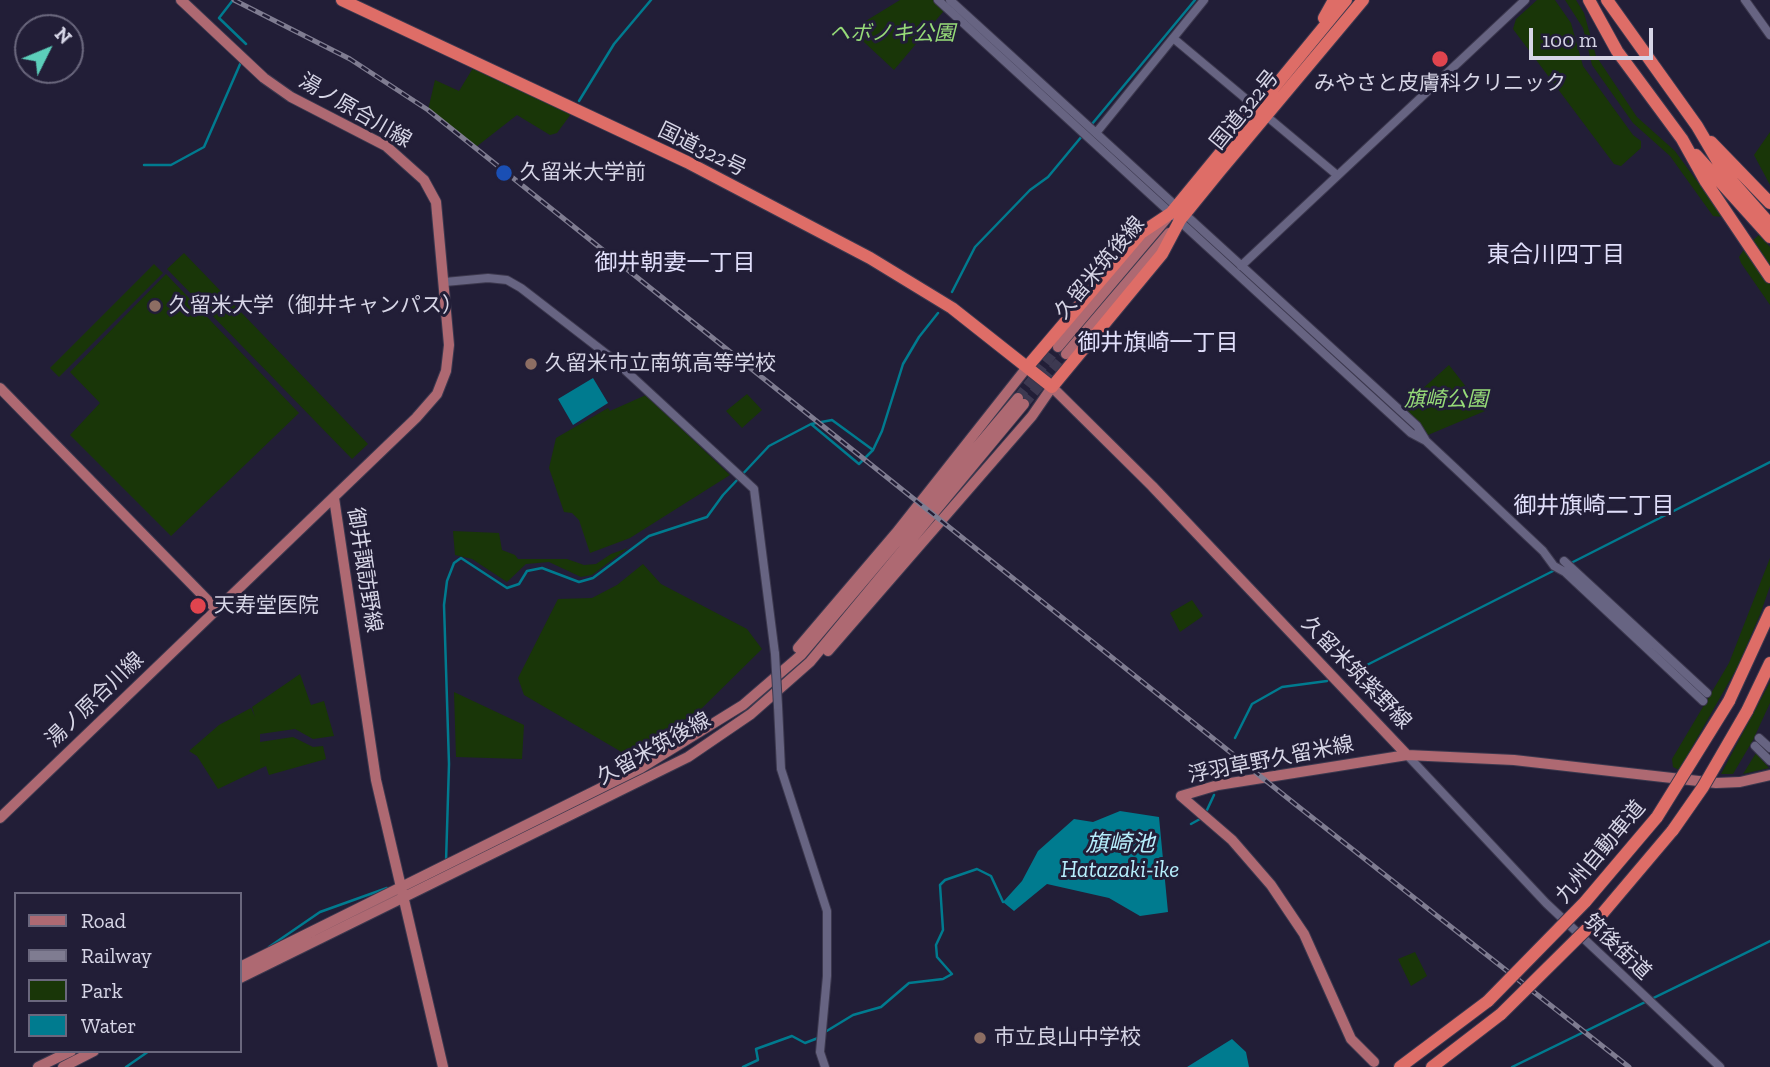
<!DOCTYPE html>
<meta charset="utf-8">
<style>
body{margin:0}
#map{position:relative;width:1770px;height:1067px;overflow:hidden;background:#221e37;font-family:"Zilla Slab",serif}
canvas{display:block}
.legend{position:absolute;left:14px;top:892px;width:228px;height:161px;box-sizing:border-box;background:#221e37;border:2px solid #6a677d;margin:0;padding:9px 12px;list-style:none;font-size:21px;color:#d6d5e6}
.legend li{display:flex;align-items:center;gap:14px;height:35px}
.legend b{width:35px;border:2px solid #6a677d}
.north{position:absolute;left:14px;top:14px;width:70px;height:70px;box-sizing:border-box;background:#221e37;border:2px solid #6a677d;border-radius:50%;rotate:47deg;font-size:19px;font-weight:700;line-height:28px;text-align:center;color:#d6d5e6}
.north::after{content:'';display:block;margin:auto;width:24px;height:32px;background:#5cceba;clip-path:polygon(50% 0,100% 100%,50% 72%,0 100%)}
.scale{position:absolute;left:1529px;top:28px;width:124px;height:32px;box-sizing:border-box;border:4px solid #d6d5e6;border-top:0;padding-left:9px;font-size:21px;line-height:24px;white-space:nowrap;color:#d6d5e6;-webkit-text-stroke:5px #221e37;paint-order:stroke}
</style>
<div id="map">
<canvas width="1770" height="1067"></canvas>
<ul class="legend">
<li><b style="height:9px;background:#ae6972"></b>Road</li>
<li><b style="height:9px;background:#7f7c91"></b>Railway</li>
<li><b style="height:19px;background:#193608"></b>Park</li>
<li><b style="height:19px;background:#007b8f"></b>Water</li>
</ul>
<div class="north">N</div>
<div class="scale">100 m</div>
</div>
<script>
const c = document.querySelector('canvas').getContext('2d');
c.lineJoin = 'round';
function fill(path, color) { c.fillStyle = color; c.fill(path, 'evenodd'); }
const toPath = rows => new Path2D(rows.map(r => 'M' + r).join(''));
function trace(path, color, width, dash) { c.strokeStyle = color; c.lineWidth = width; c.lineCap = dash ? 'butt' : 'round'; c.setLineDash(dash || []); c.stroke(path); }
function label(font, color, halo, rows, align = 'center') {
  c.font = font + ' "Zilla Slab","Noto Sans JP",serif'; c.lineWidth = 6; c.setLineDash([]); c.textBaseline = 'middle'; c.strokeStyle = halo; c.fillStyle = color; for (const [text, x, y, turn = 0] of rows) {
    c.save(); c.translate(x, y); c.rotate((+turn || 0) * Math.PI / 180); c.textAlign = isNaN(turn) ? turn : align; if (halo) c.strokeText(text, 0, 0); c.fillText(text, 0, 0); c.restore();
  }
}
fill(toPath([
 [900,0,942,0,948,6,894,70,851,30],
 [1537,0,1555,0,1571,23,1583,66,1633,135,1641,141,1641,148,1621,166,1614,164,1513,29,1516,19],
 [1565,0,1576,0,1584,13,1596,56,1637,117,1675,151,1723,217,1713,216,1670,156,1633,123,1592,65,1583,28],
 [476,63,574,110,557,133,550,135,517,115,476,147,428,110,435,80,459,91],
 [1770,132,1770,185,1754,155],
 [1759,235,1770,247,1770,271,1752,241],
 [1745,248,1770,284,1770,305,1741,263,1739,257],
 [184,253,368,444,352,459,167,269],
 [154,264,163,273,59,377,50,368],
 [166,274,299,413,171,536,70,435,100,403,70,372],
 [1449,365,1485,411,1428,435,1401,408],
 [747,394,762,410,742,428,726,411],
 [646,395,730,475,630,538,590,553,579,520,572,513,564,512,549,468,556,438,608,408,610,411],
 [453,531,499,533,502,550,515,555,518,559,567,559,584,565,596,564,611,554,628,548,592,575,581,577,549,562,526,564,507,582,472,559,455,555],
 [1770,558,1770,586,1761,612,1738,666,1679,770,1673,767,1672,759,1729,663],
 [643,564,661,584,747,629,762,649,698,712,625,754,524,695,518,678,558,599,592,598,617,585],
 [1192,600,1203,616,1180,632,1170,613],
 [300,674,311,705,324,701,334,736,313,739,295,729,260,734,260,742,293,737,313,747,323,746,326,759,269,775,266,766,218,789,197,756,189,751,219,725,251,708,255,717,252,707],
 [1770,682,1770,703,1753,740,1733,774,1721,774],
 [454,692,524,725,522,759,456,757],
 [1756,753,1769,768,1743,774],
 [1415,952,1427,976,1411,986,1398,959]
]), '#193608');
fill(toPath([
 [593,378,608,403,573,425,558,399],
 [1120,811,1159,817,1168,912,1140,916,1109,898,1047,884,1014,911,1003,902,1022,881,1038,851,1074,819,1093,822],
 [1232,1039,1246,1052,1249,1067,1187,1067]
]), '#007b8f');
trace(toPath([
 [233,0,219,18,246,44],
 [579,101,614,44,651,0],
 [144,165,171,165,204,147,241,62],
 [952,292,975,247,1030,190,1048,177,1195,0],
 [811,424,859,464,873,450],
 [1571,563,1770,462],
 [1355,671,1555,570],
 [1235,738,1252,704,1282,687,1327,681],
 [1207,810,1214,795],
 [1191,824,1200,819],
 [446,862,449,764,444,605,447,581,454,563,461,558,507,588,519,584,527,571,542,568,579,582,593,578,649,536,707,517,723,495,769,446,811,424,832,420,873,450,882,431,903,364,919,337,938,313],
 [269,947,320,912,387,888],
 [825,1032,853,1015,881,1007,909,983,943,979,952,974,937,957,936,945,943,930,940,885,945,880,977,869,991,876,1003,902],
 [126,1067,149,1051],
 [743,1067,758,1060,756,1049,792,1036,805,1043,818,1038],
 [1512,1067,1770,941]
]), '#007b8f', 2.5);
trace(toPath([
 [1018,398,1058,347],
 [1024,404,1066,354]
]), '#3d3951', 10, [10, 5]);
const minor = toPath([
 [938,0,1411,433,1426,441,1456,469,1543,551,1554,566,1565,572,1703,701],
 [950,0,1381,393,1417,426,1425,439],
 [1745,0,1770,35],
 [1173,38,1337,175],
 [1096,133,1204,0],
 [1241,266,1525,0],
 [445,282,488,278,507,280,521,288,613,359,754,489,775,654],
 [1564,561,1707,693],
 [778,706,781,769,827,911,827,976,820,1052,825,1067],
 [1759,738,1770,748],
 [1755,746,1770,761],
 [1407,755,1546,903,1720,1067]
]);
const major = toPath([
 [1058,347,1167,218],
 [1066,354,1169,233],
 [0,388,217,610],
 [334,498,376,780,443,1067],
 [798,648,896,533,1028,366],
 [828,651,1032,416,1052,387,1152,486,1407,755],
 [1181,796,1218,785,1407,755,1514,760,1716,783,1740,782,1770,775],
 [1181,796,1232,840,1271,885,1304,934,1351,1039,1374,1062],
 [0,818,416,418,437,394,446,371,449,345,436,202,424,180,386,146,291,97,264,78,181,0],
 [240,967,641,768,743,705,801,655,1018,398],
 [240,978,688,757,751,714,810,662,1024,404],
 [38,1067,71,1051],
 [63,1067,94,1051]
]);
const highway = toPath([
 [342,0,687,162,870,258,952,308,1052,387,1162,254,1180,220,1219,172,1363,0],
 [1589,0,1617,51,1682,139,1706,182,1770,277],
 [1607,0,1697,126,1724,172,1770,224],
 [1324,18,1334,0],
 [1711,142,1770,203],
 [1696,155,1770,237],
 [1028,366,1141,233,1171,213,1346,0],
 [1729,701,1770,612],
 [1747,711,1770,663],
 [1585,902,1657,817],
 [1602,914,1673,830],
 [1400,1067,1488,1001],
 [1432,1067,1501,1014]
]);
trace(minor, '#3c384e', 10);
trace(major, '#3c384e', 12);
trace(highway, '#3c384e', 14);
trace(minor, '#676482', 8);
trace(major, '#ae6972', 10);
trace(highway, '#de6d67', 12);
const rail = toPath([
 [234,0,350,59,428,110,1295,804,1629,1067]
]);
trace(rail, '#7f7c91', 5);
trace(rail, '#221e37', 2.5, [8]);
const minorBridge = toPath([
 [775,654,778,706]
]);
const highwayBridge = toPath([
 [1657,817,1729,701],
 [1673,830,1703,787,1747,711],
 [1488,1001,1585,902],
 [1501,1014,1602,914]
]);
trace(minorBridge, '#3c384e', 10, []);
trace(highwayBridge, '#3c384e', 14, []);
trace(minorBridge, '#676482', 8);
trace(highwayBridge, '#de6d67', 12);
for (const [x, y, r, color] of [
 [1440,59,9,"#e0444e"],
 [504,173,9,"#1a4fb4"],
 [155,306,7,"#8d6e63"],
 [531,364,7,"#8d6e63"],
 [198,606,9,"#e0444e"],
 [980,1038,7,"#8d6e63"]
]) { const dot = new Path2D(); dot.arc(x, y, r, 0, 2 * Math.PI); c.fillStyle = color; c.fill(dot); trace(dot, '#221e37', 2.5); }
label('italic 21px', '#96db78', '#221e37', [
 ["ヘボノキ公園",892,34],
 ["旗崎公園",1446,400]
]);
label('21px', '#d6d5e6', '#221e37', [
 ["みやさと皮膚科クリニック",1440,84,"center"],
 ["久留米大学前",520,173],
 ["久留米大学（御井キャンパス）",169,306],
 ["久留米市立南筑高等学校",545,364],
 ["天寿堂医院",214,606],
 ["市立良山中学校",994,1038]
], 'left');
label('21px', '#d6d5e6', '#221e37', [
 ["国道322号",1245,110,-51],
 ["湯ノ原合川線",355,111,30],
 ["国道322号",702,150,26],
 ["久留米筑後線",1100,268,-50],
 ["御井諏訪野線",364,570,81],
 ["久留米筑紫野線",1356,673,46],
 ["湯ノ原合川線",95,700,-44],
 ["久留米筑後線",654,749,-29],
 ["浮羽草野久留米線",1271,760,-11],
 ["九州自動車道",1601,852,-50],
 ["筑後街道",1617,947,44]
]);
label('23px', '#e0defa', '#221e37', [
 ["東合川四丁目",1556,255],
 ["御井朝妻一丁目",675,263],
 ["御井旗崎一丁目",1158,343],
 ["御井旗崎二丁目",1594,506]
]);
label('italic 23px', '#b7effd', '#221e37', [
 ["旗崎池",1120,844],
 ["Hatazaki-ike",1120,870]
]);
</script>
